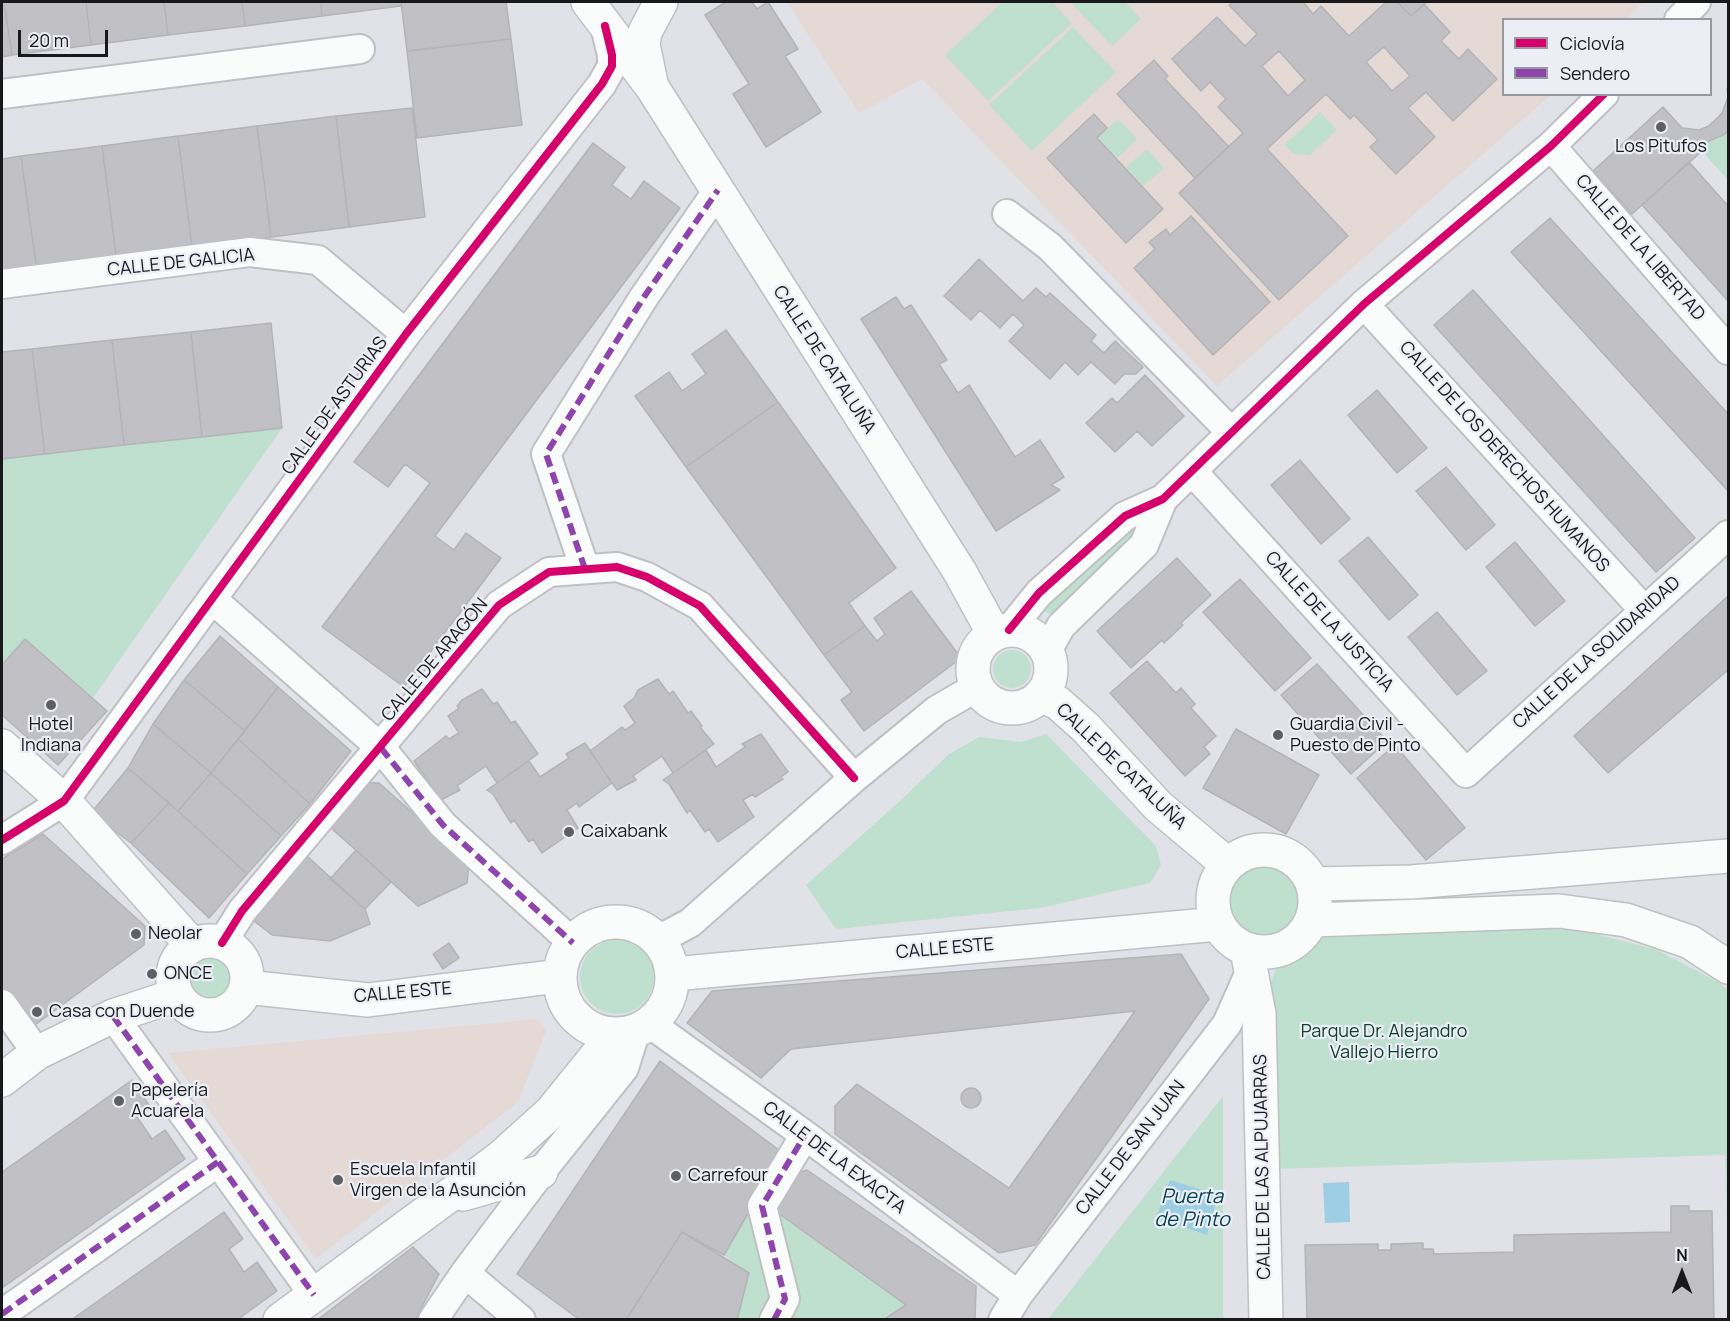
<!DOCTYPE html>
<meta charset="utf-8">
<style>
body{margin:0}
#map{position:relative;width:1730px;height:1321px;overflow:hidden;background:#e1e2e7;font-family:Manrope,sans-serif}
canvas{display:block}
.frame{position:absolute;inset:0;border:3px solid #19191c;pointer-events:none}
.legend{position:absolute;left:1502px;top:18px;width:210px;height:78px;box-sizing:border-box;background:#eceef6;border:2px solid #98999f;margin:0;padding:8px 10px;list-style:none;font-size:18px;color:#19191c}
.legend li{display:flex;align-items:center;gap:12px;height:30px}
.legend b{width:30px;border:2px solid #98999f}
.north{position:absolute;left:1652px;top:1243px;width:60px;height:60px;-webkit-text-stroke:4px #eceef6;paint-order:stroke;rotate:0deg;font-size:16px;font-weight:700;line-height:24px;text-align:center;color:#19191c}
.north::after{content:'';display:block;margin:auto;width:21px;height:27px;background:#19191c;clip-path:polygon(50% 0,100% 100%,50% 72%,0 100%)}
.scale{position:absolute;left:18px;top:30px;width:90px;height:27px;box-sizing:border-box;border:3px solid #19191c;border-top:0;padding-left:8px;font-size:18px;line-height:21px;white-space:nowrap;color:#19191c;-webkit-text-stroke:4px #eceef6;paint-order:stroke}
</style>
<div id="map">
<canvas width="1730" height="1321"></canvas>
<div class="frame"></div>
<ul class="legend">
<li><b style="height:8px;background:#d6006c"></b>Ciclovía</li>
<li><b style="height:8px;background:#8e44ad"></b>Sendero</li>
</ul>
<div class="north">N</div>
<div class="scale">20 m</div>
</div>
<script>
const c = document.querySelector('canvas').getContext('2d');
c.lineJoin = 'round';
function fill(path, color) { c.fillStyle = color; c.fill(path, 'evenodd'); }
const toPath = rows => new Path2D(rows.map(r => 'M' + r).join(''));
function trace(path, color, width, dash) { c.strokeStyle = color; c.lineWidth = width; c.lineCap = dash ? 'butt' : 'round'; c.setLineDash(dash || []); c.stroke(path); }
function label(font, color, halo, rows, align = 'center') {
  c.font = font + ' Manrope,sans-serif'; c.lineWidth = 4.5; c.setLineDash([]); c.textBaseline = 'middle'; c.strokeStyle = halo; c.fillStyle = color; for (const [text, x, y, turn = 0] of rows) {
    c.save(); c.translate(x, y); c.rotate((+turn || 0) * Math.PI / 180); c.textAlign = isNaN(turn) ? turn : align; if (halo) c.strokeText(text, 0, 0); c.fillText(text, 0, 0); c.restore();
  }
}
fill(toPath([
 [787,2,1643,2,1627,19,1504,20,1504,94,1551,95,1217,386,922,79,859,113],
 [538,1019,546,1031,518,1102,316,1259,168,1053]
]), '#e5d9d5');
fill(toPath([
 [1003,2,1052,2,1072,23,988,101,945,55],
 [1070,2,1125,2,1141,19,1112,46],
 [1073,27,1116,72,1032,151,989,105],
 [1320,112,1337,130,1310,155,1294,154,1284,145],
 [1118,119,1137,139,1117,158,1098,138],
 [1728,129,1728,180,1694,142,1715,140],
 [1147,149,1164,168,1143,186,1126,167],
 [282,428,93,698,25,639,2,665,2,459],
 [1149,513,1132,542,1056,618,1038,607],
 '993 669a19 19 0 1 1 38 0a19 19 0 1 1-38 0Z',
 [1046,734,1156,846,1161,865,1150,883,1040,908,836,929,806,885,899,802,949,754,979,737,1021,742],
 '1222 900a42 42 0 1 1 84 0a42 42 0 1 1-84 0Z',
 [1313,920,1579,930,1655,949,1720,983,1728,990,1728,1252,1725,1155,1273,1169,1259,1014,1283,950],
 '580 977a37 37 0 1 1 74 0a37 37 0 1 1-74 0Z',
 '184 978a27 27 0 1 1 54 0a27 27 0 1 1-54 0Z',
 [1223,1096,1223,1319,1048,1319],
 [756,1200,767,1205,906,1305,883,1319,737,1319,748,1273,724,1255]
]), '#bfdfcf');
fill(toPath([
 [1170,1180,1218,1195,1207,1235,1156,1218],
 [1349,1182,1350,1222,1325,1223,1323,1183]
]), '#9ecee4');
const building = toPath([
 [2,2,4,2,12,55,2,57,2,2],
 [4,2,86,2,91,45,12,55,4,2],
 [86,2,164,2,168,35,91,45,86,2],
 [164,2,242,2,245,26,168,35,164,2],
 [242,2,321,2,322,16,245,26,242,2],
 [321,2,401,2,401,6,322,16,321,2],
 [401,2,506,2,511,39,407,51,401,2],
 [726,2,752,2,757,9,768,2,798,49,785,56,821,112,766,147,733,94,749,84,705,15,726,2],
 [1233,2,1303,2,1313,14,1321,6,1349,36,1386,2,1397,2,1411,16,1424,4,1450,32,1441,41,1459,59,1468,49,1497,79,1453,121,1426,92,1408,108,1435,137,1396,174,1370,147,1378,140,1354,115,1350,119,1326,94,1267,149,1348,236,1279,300,1179,193,1243,133,1218,107,1226,99,1210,82,1201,91,1172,59,1217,17,1245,46,1257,34,1229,5,1233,2],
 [1384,47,1410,76,1392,91,1366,62,1384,47],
 [1279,51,1305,80,1288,96,1262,66,1279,51],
 [1397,2,1427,2,1411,16,1397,2],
 [511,39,522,125,417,138,407,51,511,39],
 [1154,60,1168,76,1165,79,1229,147,1195,178,1117,94,1154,60],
 [1727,89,1728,89,1728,129,1725,134,1705,143,1694,142,1702,151,1632,214,1593,171,1663,107,1682,128,1699,130,1709,126,1722,113,1728,97,1727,89],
 [412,108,425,217,349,227,336,116,412,108],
 [1094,114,1107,128,1097,138,1163,209,1126,243,1047,158,1094,114],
 [336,116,349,227,271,237,257,126,336,116],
 [257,126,271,237,192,246,178,136,257,126],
 [178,136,192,246,116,255,102,146,178,136],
 [593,143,625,167,612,185,631,199,644,181,680,208,435,536,454,550,466,533,501,558,404,687,322,627,430,483,405,464,388,487,354,462,593,143],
 [102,146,116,255,36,265,21,156,102,146],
 [21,156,36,265,2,270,2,159,21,156],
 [1689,162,1728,206,1728,301,1642,205,1689,162],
 [1191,216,1270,302,1213,355,1134,268,1155,249,1149,242,1166,229,1170,235,1191,216],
 [1550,218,1728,414,1728,491,1511,252,1550,218],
 [979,259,1023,301,1036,288,1046,297,1050,293,1096,335,1091,341,1104,353,1115,341,1143,367,1136,374,1124,374,1115,384,1091,362,1078,375,1065,362,1050,379,1009,341,1024,325,1013,314,1000,328,980,310,971,320,944,296,979,259],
 [1473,290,1695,538,1656,572,1434,325,1473,290],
 [896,297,904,309,911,305,947,360,939,364,958,393,969,385,1015,457,1040,440,1064,477,1051,485,1060,490,996,531,861,319,896,297],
 [271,323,282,428,202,437,191,332,271,323],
 [726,330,778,402,686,467,635,396,669,372,682,391,706,374,692,354,726,330],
 [191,332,202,437,124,445,112,340,191,332],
 [112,340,124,445,45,454,32,349,112,340],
 [32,349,45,454,2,459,2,352,32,349],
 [1145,375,1184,416,1152,446,1137,431,1115,452,1086,423,1112,398,1117,403,1145,375],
 [1377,390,1427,448,1397,473,1348,415,1377,390],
 [778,402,896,568,849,603,865,626,824,655,686,467,778,402],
 [1300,460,1350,519,1321,544,1271,485,1300,460],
 [1446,467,1495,525,1466,550,1416,491,1446,467],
 [1368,537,1418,595,1389,620,1339,561,1368,537],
 [1515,542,1565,601,1535,626,1486,567,1515,542],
 [1177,558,1211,595,1181,623,1183,625,1164,643,1162,640,1131,668,1097,631,1177,558],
 [1240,579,1311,658,1275,691,1203,612,1240,579],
 [911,591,961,658,864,731,841,700,852,692,824,655,865,626,877,641,885,634,874,618,911,591],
 [1728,596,1728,670,1608,773,1574,736,1728,596],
 [1437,612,1487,671,1457,695,1408,637,1437,612],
 [220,636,278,687,245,731,184,680,220,636],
 [25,639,107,711,58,765,2,715,2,665,25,639],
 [1147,661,1176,693,1181,688,1195,704,1191,708,1216,736,1204,747,1210,754,1185,776,1110,693,1147,661],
 [1317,664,1387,741,1351,774,1281,695,1317,664],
 [658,679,669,694,673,691,688,713,691,711,702,726,700,727,714,744,673,773,662,756,633,776,636,780,617,790,590,751,622,727,625,730,635,723,624,706,634,698,638,690,658,679],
 [184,680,245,731,211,773,153,724,184,680],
 [278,687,351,751,310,804,238,739,278,687],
 [482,689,493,704,497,702,511,723,515,721,538,754,497,783,486,766,457,786,460,790,441,800,414,761,446,736,449,739,459,733,448,716,459,708,457,706,462,700,482,689],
 [153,724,211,773,178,811,128,768,153,724],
 [1236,729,1319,775,1286,834,1203,788,1236,729],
 [761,734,788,772,781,777,783,779,755,797,753,794,743,800,754,817,718,842,709,829,705,832,690,810,687,813,669,784,663,780,706,750,716,767,745,747,742,744,761,734],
 [238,739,310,804,281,836,211,773,238,739],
 [585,743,612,783,579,807,577,803,567,810,578,828,542,853,533,839,529,842,514,820,511,823,493,794,487,790,529,761,540,777,569,758,566,754,585,743],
 [1395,745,1465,828,1426,860,1357,778,1395,745],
 [128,768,169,803,131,843,91,813,128,768],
 [211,773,281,836,247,874,178,811,211,773],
 [367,783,379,783,469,863,467,883,418,906,330,827,367,783],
 [169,803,247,874,209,918,131,843,169,803],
 [43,834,145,926,144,945,28,1030,2,992,2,859,43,834],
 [356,850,391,882,365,909,330,879,356,850],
 [307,856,365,909,370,924,330,941,272,935,249,917,307,856],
 [449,943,459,958,443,969,433,954,449,943],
 [1181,954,1209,999,1035,1245,999,1253,835,1134,835,1106,857,1084,1009,1188,1135,1011,791,1049,761,1078,687,1023,712,991,1181,954],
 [660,1061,783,1153,724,1255,682,1232,626,1320,580,1320,517,1274,660,1061],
 [132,1080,151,1108,137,1117,152,1139,165,1130,185,1159,2,1288,2,1172,132,1080],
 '961 1098a10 10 0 1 1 20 0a10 10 0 1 1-20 0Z',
 [807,1170,976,1286,975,1320,883,1320,906,1305,767,1205,789,1175,807,1170],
 [1671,1206,1689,1206,1689,1211,1712,1211,1714,1320,1307,1320,1305,1245,1378,1244,1378,1250,1391,1250,1391,1244,1423,1243,1423,1249,1433,1249,1434,1254,1514,1252,1514,1235,1671,1232,1671,1206],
 [224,1212,243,1239,229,1249,244,1272,257,1262,277,1291,237,1320,71,1320,224,1212],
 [682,1232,749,1273,737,1320,626,1320,682,1232],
 [413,1247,439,1274,415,1320,317,1320,413,1247]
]);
fill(building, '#c1c0c4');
trace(building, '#b4b4b7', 1.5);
const street = toPath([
 [1679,20,1696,2],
 [2,94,360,49],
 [1551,146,1728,350],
 [1007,214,1050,247,1231,432],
 [2,284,250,252,318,260,406,334],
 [1364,304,1644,610],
 [1193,472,1466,773,1728,535],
 [585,569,546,454,644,297,718,190],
 [212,599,381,748,443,825,573,943],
 [1009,630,1039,593,1125,516,1163,499,1364,304,1551,146,1604,94],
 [1047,651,1061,626,1144,545,1163,499],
 [2,840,64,801,406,334,602,84,612,66,612,55,605,26],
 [658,940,690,923,854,778,937,710,977,687],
 [222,943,242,911,499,605,549,572,617,567,647,577,700,606,854,778],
 [2,1004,37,1053],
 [113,1016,314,1295],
 [649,1023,805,1135,1018,1295],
 [465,1273,521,1320],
 [2,1314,218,1162],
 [433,1320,465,1273,541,1172,624,1068,636,1030],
 [774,1320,785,1299,762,1206,805,1135],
 [1003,1320,1018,1295,1227,1024,1250,972]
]);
const secondary = toPath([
 [588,2,652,87,960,572,994,634],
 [651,83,643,44,645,32,661,2],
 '973 669a39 39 0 1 1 78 0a39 39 0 1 1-78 0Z',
 [1041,695,1058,703,1086,728,1158,806,1227,864],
 [2,746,64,801,192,945],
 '1213 901a51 51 0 1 1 102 0a51 51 0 1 1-102 0Z',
 [1313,884,1411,882,1728,856],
 [1313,920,1559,911,1626,920,1690,942,1728,967],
 '560 978a56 56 0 1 1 112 0a56 56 0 1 1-112 0Z',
 '173 978a37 37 0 1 1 74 0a37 37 0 1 1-74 0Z',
 [1247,950,1259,1014,1266,1320],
 [673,974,1218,924],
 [246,987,368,1000,559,976],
 [2,1080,37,1053,113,1016,177,995],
 [463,1194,541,1172],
 [280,1320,500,1158,551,1112,614,1034]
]);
trace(street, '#bfc0c4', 32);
trace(secondary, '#bfc0c4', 36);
trace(street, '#fafbfb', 28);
trace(secondary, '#fafbfb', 33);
trace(toPath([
 [585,569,546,454,644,297,718,190],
 [381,748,443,825,573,943],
 [113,1016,314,1295],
 [2,1314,218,1162],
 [774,1320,785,1299,762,1206,805,1135]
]), '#8e44ad', 6, [12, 6]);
trace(toPath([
 [1009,630,1039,593,1125,516,1163,499,1364,304,1551,146,1604,94],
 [2,840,64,801,406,334,602,84,612,66,612,55,605,26],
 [222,943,242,911,499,605,549,572,617,567,647,577,700,606,854,778]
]), '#d6006c', 8);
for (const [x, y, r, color] of [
 [1661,127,6,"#5f5f63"],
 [51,705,6,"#5f5f63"],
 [1278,735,6,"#5f5f63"],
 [569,832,6,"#5f5f63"],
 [136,934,6,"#5f5f63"],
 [152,974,6,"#5f5f63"],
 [37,1012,6,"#5f5f63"],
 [119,1101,6,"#5f5f63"],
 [676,1176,6,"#5f5f63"],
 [338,1180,6,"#5f5f63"]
]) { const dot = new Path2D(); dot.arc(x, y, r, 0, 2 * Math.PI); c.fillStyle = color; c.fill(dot); trace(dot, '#eceef6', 2); }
label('18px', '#19191c', '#eceef6', [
 ["Los Pitufos",1661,147,"center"],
 ["Hotel",51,725,"center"],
 ["Indiana",51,746,"center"],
 ["Guardia Civil -",1290,725],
 ["Puesto de Pinto",1290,746],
 ["Caixabank",581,832],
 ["Neolar",148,934],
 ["ONCE",164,974],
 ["Casa con Duende",49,1012],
 ["Papelería",131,1091],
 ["Acuarela",131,1112],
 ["Escuela Infantil",350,1170],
 ["Virgen de la Asunción",350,1191],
 ["Carrefour",688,1176]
], 'left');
label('18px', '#19191c', '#eceef6', [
 ["CALLE DE LA LIBERTAD",1640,248,49],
 ["CALLE DE GALICIA",181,263,-6],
 ["CALLE DE CATALUÑA",824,360,57],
 ["CALLE DE ASTURIAS",335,406,-54],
 ["CALLE DE LOS DERECHOS HUMANOS",1504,457,48],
 ["CALLE DE LA JUSTICIA",1329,622,48],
 ["CALLE DE LA SOLIDARIDAD",1597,653,-42],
 ["CALLE DE ARAGÓN",435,660,-50],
 ["CALLE DE CATALUÑA",1121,767,44],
 ["CALLE ESTE",945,949,-5],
 ["CALLE ESTE",403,993,-5],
 ["CALLE DE SAN JUAN",1131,1148,-52],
 ["CALLE DE LA EXACTA",834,1158,37],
 ["CALLE DE LAS ALPUJARRAS",1263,1167,-91]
]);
label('18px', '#0f402a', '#eceef6', [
 ["Parque Dr. Alejandro",1384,1032],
 ["Vallejo Hierro",1384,1053]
]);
label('italic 20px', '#024154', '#eceef6', [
 ["Puerta",1192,1197],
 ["de Pinto",1192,1220]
]);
</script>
